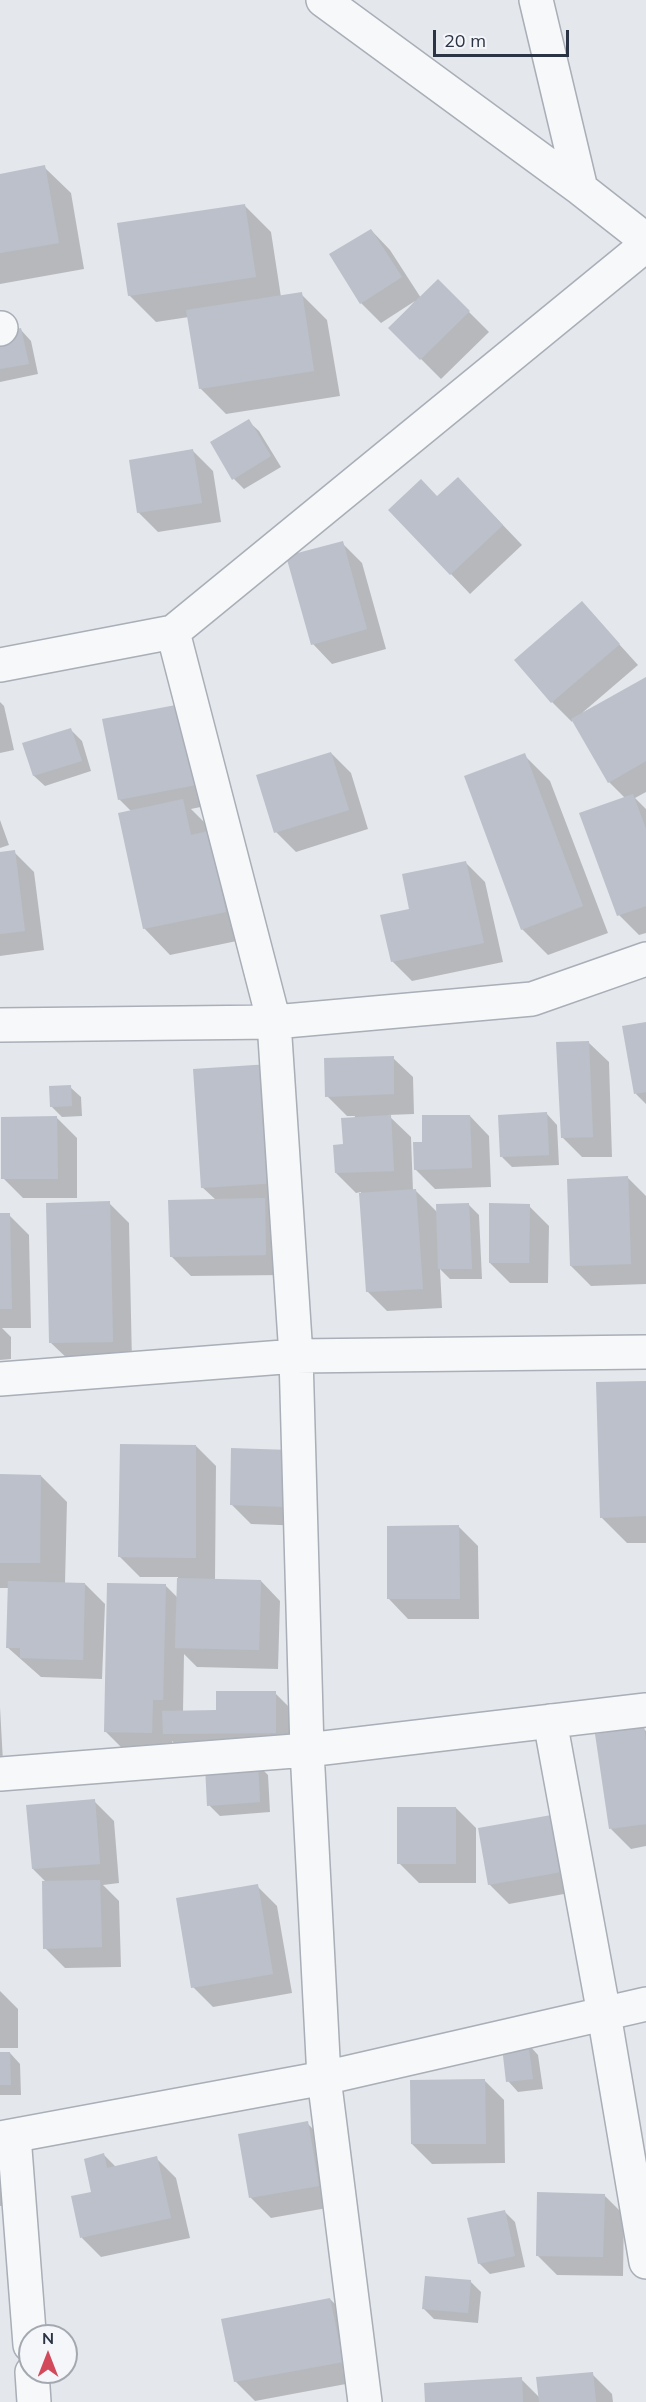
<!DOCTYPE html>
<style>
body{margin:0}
#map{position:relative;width:646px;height:2402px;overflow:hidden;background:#e4e7ec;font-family:Mulish,sans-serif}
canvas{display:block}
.north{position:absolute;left:18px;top:2324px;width:60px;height:60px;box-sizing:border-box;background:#f4f6f9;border:2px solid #a4a8b1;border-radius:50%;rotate:0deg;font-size:16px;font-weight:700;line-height:24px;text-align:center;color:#2b3445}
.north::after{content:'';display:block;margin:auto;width:21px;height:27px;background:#d1495b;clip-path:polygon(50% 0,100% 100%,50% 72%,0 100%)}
.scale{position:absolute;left:433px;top:30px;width:136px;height:27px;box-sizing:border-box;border:3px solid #2b3445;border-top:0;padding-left:8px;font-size:18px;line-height:21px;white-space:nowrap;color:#2b3445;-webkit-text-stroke:4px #f4f6f9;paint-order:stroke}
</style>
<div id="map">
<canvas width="646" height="2402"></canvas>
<div class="north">N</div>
<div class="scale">20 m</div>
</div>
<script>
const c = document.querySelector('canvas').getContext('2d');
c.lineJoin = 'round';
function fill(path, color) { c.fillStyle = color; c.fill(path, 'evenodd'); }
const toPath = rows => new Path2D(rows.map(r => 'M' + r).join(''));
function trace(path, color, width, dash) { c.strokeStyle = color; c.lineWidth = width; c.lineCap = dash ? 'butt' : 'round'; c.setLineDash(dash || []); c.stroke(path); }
fill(toPath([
 [44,167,71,193,84,269,0,284,0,175],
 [244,205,271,232,281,297,301,294,327,320,340,396,226,414,200,388,189,317,156,322,129,295],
 [371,230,390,250,421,298,438,281,489,332,441,379,390,328,415,301,381,323,361,303],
 [21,330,31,341,38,374,0,382,0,334],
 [248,421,259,431,281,467,244,489,234,479],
 [193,451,213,471,221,522,158,532,138,512],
 [438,498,477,498,522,545,470,594,451,574],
 [342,543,362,563,386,649,332,664,313,644],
 [582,603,638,665,582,713,646,679,646,792,635,798,646,809,646,933,639,935,619,915,625,798,609,782,573,720,572,722,552,702],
 [0,702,4,706,14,750,0,753],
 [180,705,215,804,191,809,209,827,251,938,170,955,144,928,131,811,119,799],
 [71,730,82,741,91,771,45,786,34,776,24,744],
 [331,753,351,773,368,829,296,852,276,832],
 [524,755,550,781,608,933,548,955,522,929],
 [0,820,9,845,0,848],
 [14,852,34,872,44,950,0,956,0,853],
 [465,862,485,882,503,962,412,981,392,961,411,910],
 [646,1023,646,1104,636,1094],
 [589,1043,609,1062,612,1157,582,1157,562,1137],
 [393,1058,413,1077,414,1114,388,1115,411,1137,413,1191,416,1191,438,1213,469,1205,479,1215,482,1279,450,1279,440,1269,442,1308,387,1311,367,1291,361,1192,356,1193,336,1173,355,1116,347,1116,327,1096],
 [195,1070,297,1202,269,1204,284,1220,285,1275,191,1276,171,1256,216,1200,202,1187],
 [70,1087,81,1097,82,1116,62,1117,51,1106],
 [547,1114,557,1125,559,1165,512,1167,502,1157],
 [470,1116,489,1136,491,1187,435,1189,415,1169],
 [57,1118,77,1138,77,1198,23,1198,3,1178],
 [628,1178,646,1196,646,1284,591,1286,571,1266],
 [109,1203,129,1223,132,1362,71,1362,51,1343],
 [529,1206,549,1226,548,1283,510,1283,490,1263],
 [0,1215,9,1215,29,1235,31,1328,2,1328,11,1337,11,1359,0,1360],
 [646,1382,646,1543,627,1543,601,1517],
 [196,1446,216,1466,215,1580,261,1581,280,1601,278,1669,197,1667,184,1654,183,1712,218,1711,275,1693,295,1713,295,1753,175,1744,172,1741,172,1752,126,1752,106,1732,165,1585,178,1598,178,1577,140,1577,120,1557],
 [232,1450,308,1526,251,1524,231,1504],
 [0,1476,41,1476,67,1502,65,1584,85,1584,105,1604,102,1679,41,1677,7,1647,9,1588,0,1588],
 [459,1527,478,1546,479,1619,408,1619,389,1599],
 [0,1707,3,1762,0,1762],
 [643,1728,646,1731,646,1846,631,1849,611,1829],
 [257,1764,268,1775,270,1812,220,1816,209,1805],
 [94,1801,114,1821,119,1883,103,1885,119,1901,121,1967,65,1968,45,1948,47,1883,33,1869],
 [456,1808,476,1828,476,1883,419,1883,399,1863],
 [556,1816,586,1890,509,1904,489,1884],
 [257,1886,277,1906,292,1993,213,2007,193,1987],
 [0,1991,18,2009,18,2048,0,2048],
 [528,2044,538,2055,543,2089,518,2092,508,2081],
 [10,2053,20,2064,21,2095,0,2095,0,2054],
 [484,2080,504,2100,505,2163,432,2164,412,2144],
 [307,2123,327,2143,338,2206,271,2218,251,2198,239,2135],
 [104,2155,116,2167,156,2158,176,2178,190,2238,101,2257,82,2238],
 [0,2167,10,2205,0,2206],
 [604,2195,624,2215,623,2276,557,2275,537,2255],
 [504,2211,515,2222,525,2267,490,2274,479,2263],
 [470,2281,481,2292,478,2323,434,2319,423,2308],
 [330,2299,350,2319,362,2381,255,2401,235,2381],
 [592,2374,612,2394,613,2402,426,2402,521,2379,540,2398]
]), '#0003');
fill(toPath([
 [45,165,59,243,0,253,0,174],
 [245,204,256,277,128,296,117,223],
 [371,229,402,277,360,304,329,254],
 [438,279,470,311,420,360,388,328],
 [302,292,314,371,199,389,186,310],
 [21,328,29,364,0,369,0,333],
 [249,419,271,456,232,480,210,442],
 [193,449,202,503,137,513,129,460],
 [458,477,503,525,450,575,388,510,421,479,437,496],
 [343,541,367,629,311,645,286,556],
 [582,601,620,644,551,703,514,660],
 [646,677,646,761,608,783,571,719],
 [181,704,196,785,118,800,102,719],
 [71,728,82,761,33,776,22,743],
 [331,752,349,810,274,833,256,775],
 [525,753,583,906,521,930,464,776],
 [633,794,646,829,646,906,617,916,579,813],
 [183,799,191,835,209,831,226,912,143,929,118,813],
 [15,850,25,931,0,934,0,852],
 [466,861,484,943,391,962,380,915,409,909,402,874],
 [646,1022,646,1092,634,1094,622,1026],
 [589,1041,593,1137,561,1138,556,1042],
 [394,1056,394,1094,325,1097,324,1058],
 [270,1064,277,1183,201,1188,193,1069],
 [71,1085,72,1106,50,1107,49,1086],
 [547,1112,549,1155,500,1157,498,1115],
 [391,1115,394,1171,335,1173,333,1145,343,1144,341,1118],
 [422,1115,470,1115,472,1168,414,1170,413,1142,422,1142],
 [57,1116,58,1179,1,1179,1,1117],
 [628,1176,631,1264,570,1266,567,1179],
 [416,1189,423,1289,366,1292,359,1193],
 [265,1198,266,1255,170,1257,168,1200],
 [110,1201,113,1342,49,1343,46,1203],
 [469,1203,472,1269,438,1269,436,1204],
 [489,1203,530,1204,529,1263,489,1263],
 [0,1213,10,1213,12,1309,0,1309],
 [646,1381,646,1516,600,1518,596,1382],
 [120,1444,196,1445,196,1558,118,1557],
 [231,1448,290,1450,288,1507,230,1505],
 [0,1474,41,1475,40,1563,0,1563],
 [459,1525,460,1599,387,1599,387,1526],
 [177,1578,261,1580,259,1650,175,1648],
 [8,1581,85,1583,83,1660,20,1658,20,1648,6,1648],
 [107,1583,166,1584,163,1700,153,1700,152,1733,104,1732],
 [216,1691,276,1691,276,1733,163,1734,162,1711,216,1710],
 [644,1726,646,1741,646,1824,609,1829,595,1734],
 [258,1763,260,1802,207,1806,205,1766],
 [95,1799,100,1864,32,1869,26,1805],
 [397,1807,456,1807,456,1864,397,1864],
 [557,1814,567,1871,488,1885,478,1828],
 [100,1880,102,1947,43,1949,42,1881],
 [258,1884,273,1974,191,1988,176,1898],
 [528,2043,533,2079,506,2082,502,2047],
 [0,2052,10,2052,11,2085,0,2085],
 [485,2079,486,2144,411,2144,410,2080],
 [308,2121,319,2186,249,2198,238,2134],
 [104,2153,107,2168,157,2156,171,2218,80,2238,71,2196,91,2192,84,2159],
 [537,2192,605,2194,603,2257,536,2256],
 [505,2210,515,2256,478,2264,467,2218],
 [425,2276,471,2280,468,2313,422,2309],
 [330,2298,343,2362,234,2382,221,2319],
 [593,2372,596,2402,539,2402,536,2377],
 [522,2377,523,2402,425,2402,424,2383]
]), '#bbc0ca');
const minor = toPath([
 [323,0,581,189,646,240],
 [536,0,581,189],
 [646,245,173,632,274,1022,532,999,646,959],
 [0,329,1,328],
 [0,665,173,632],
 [0,1025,274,1022,296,1356,307,1750,324,2078,365,2402],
 [0,1379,296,1356,646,1352],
 [550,1721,604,2014,646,2262],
 [0,1774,307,1750,646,1710],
 [14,2136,30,2345],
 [0,2138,324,2078,646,2004],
 [32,2372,34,2402]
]);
trace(minor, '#a9aeb7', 36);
trace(minor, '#f7f8fa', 33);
</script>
